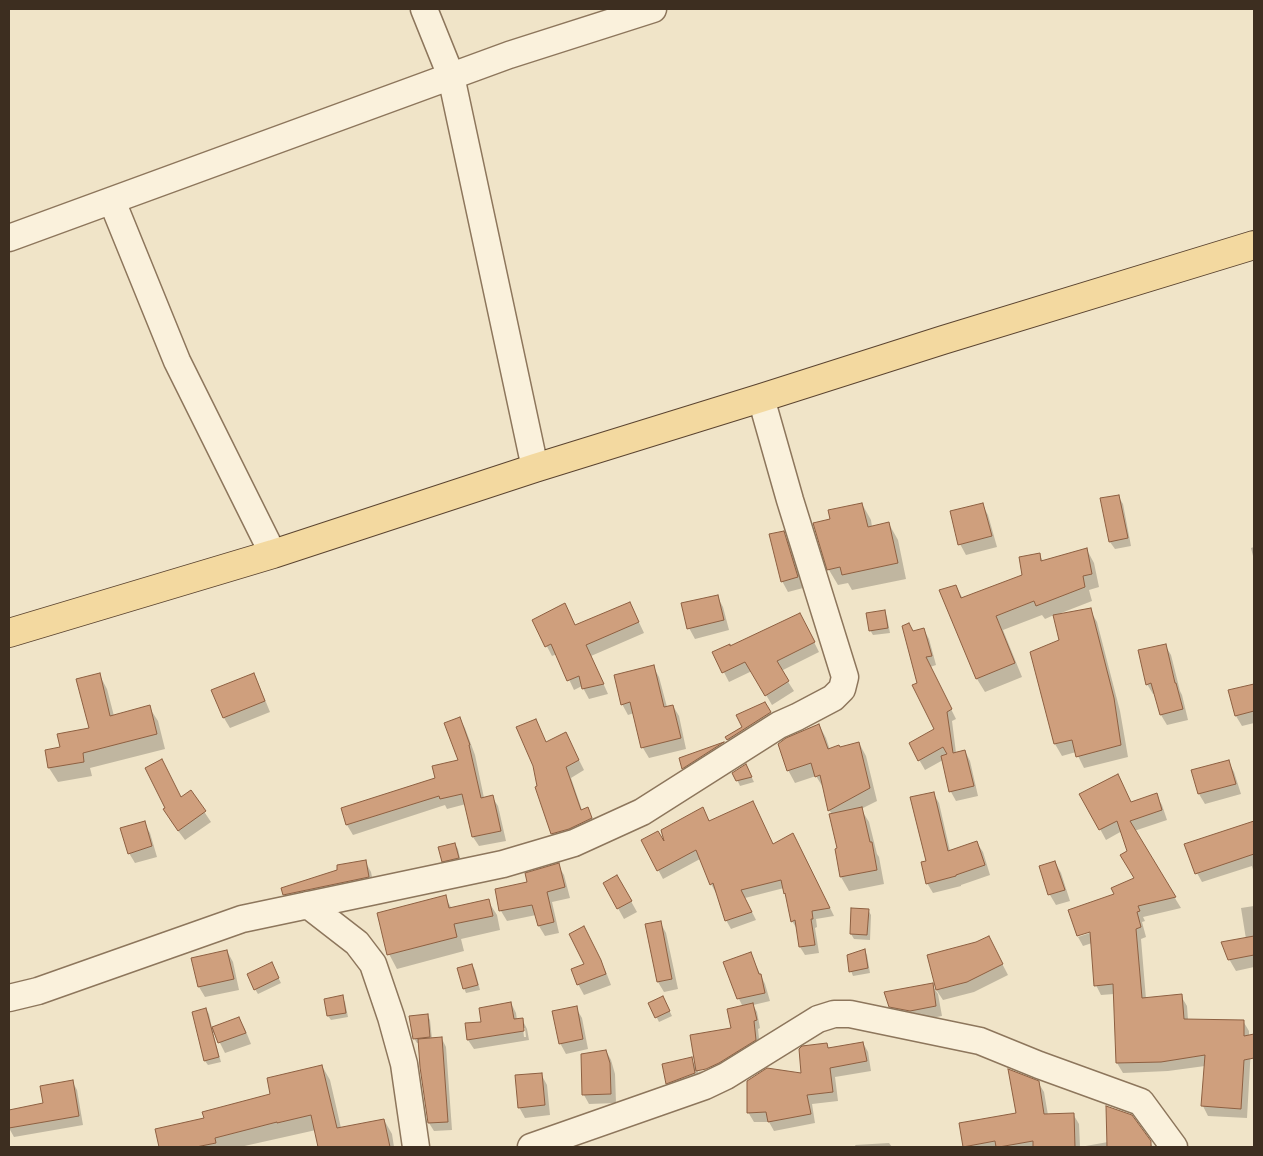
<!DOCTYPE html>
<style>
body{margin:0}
#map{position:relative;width:1263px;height:1156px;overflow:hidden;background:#f0e4c8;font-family:Merriweather,serif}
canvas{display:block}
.frame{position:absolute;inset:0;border:10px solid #3d2e20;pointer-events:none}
</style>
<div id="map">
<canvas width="1263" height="1156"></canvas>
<div class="frame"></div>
</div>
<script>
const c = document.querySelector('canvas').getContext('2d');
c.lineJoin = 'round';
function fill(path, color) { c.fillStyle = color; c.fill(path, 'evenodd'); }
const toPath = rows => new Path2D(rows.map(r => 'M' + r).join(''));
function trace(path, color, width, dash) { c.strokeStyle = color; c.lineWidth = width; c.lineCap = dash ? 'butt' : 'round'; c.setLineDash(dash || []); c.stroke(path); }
fill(toPath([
 [1118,496,1123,504,1131,546,1115,549,1110,542],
 [862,504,871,520,872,527,889,524,898,540,906,579,852,590,848,583,838,585,829,570,831,520],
 [982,504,988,515,997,547,966,555,960,544],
 [783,532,789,543,803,588,788,592,782,581],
 [1254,547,1254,560,1251,548],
 [1087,550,1094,563,1099,587,1089,590,1092,601,1056,615,1090,610,1097,622,1120,711,1128,757,1084,768,1076,752,1062,756,1055,744,1032,653,1061,641,1054,615,1045,619,1042,615,1003,630,1022,677,985,692,977,679,941,591,956,586,963,599,1023,575,1039,554,1043,561],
 [717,596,723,607,729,630,695,639,689,628],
 [630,603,644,633,591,656,608,694,589,699,582,686,574,690,557,654,552,656,533,620,575,626],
 [885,612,887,617,890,633,873,635,870,630],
 [805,624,819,652,781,671,794,691,772,705,752,671,729,682,714,653],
 [924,630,929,639,936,665,930,667,956,719,952,721,956,753,965,751,970,761,978,796,956,801,951,792,943,760,925,770,910,744,936,730,918,683,913,632],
 [1165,645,1171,655,1180,691,1182,695,1188,720,1167,725,1161,715,1156,694,1153,694,1147,684],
 [653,666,659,677,667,707,673,706,679,716,686,749,649,758,643,748,634,713,628,715,622,704],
 [99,674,107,689,114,716,149,707,158,721,165,749,90,768,92,776,58,782,49,768,46,751,61,748,90,729],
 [253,674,259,685,270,712,230,728,224,718,213,691],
 [1254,685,1254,723,1242,726,1236,716,1230,691],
 [765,703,775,723,733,749,727,738,744,728],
 [460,719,465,728,475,755,484,798,492,797,498,806,506,841,479,846,473,837,466,804,447,809,445,805,353,835,347,825,342,808,436,778,459,761],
 [819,725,826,738,830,750,859,743,866,756,877,801,861,809,869,822,877,854,879,857,884,884,849,891,841,877,839,849,832,814,829,810,824,789,816,776,795,783,788,770],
 [546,743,571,744,584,770,571,778,582,810,587,809,593,819,596,829,558,844,552,834,539,787],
 [723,744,729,753,689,778,684,768,681,759],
 [1228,761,1234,772,1241,794,1205,804,1199,794],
 [748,770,754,782,740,786,734,773],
 [191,792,211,822,185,840,170,820,181,798],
 [933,793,939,803,950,851,977,843,983,852,990,875,961,885,961,886,933,893,927,883,927,862],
 [1081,794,1131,803,1156,795,1162,805,1167,820,1134,831,1181,908,1143,917,1145,921,1142,922,1146,937,1141,939,1146,999,1181,996,1187,1006,1188,1020,1243,1021,1249,1031,1249,1043,1251,1047,1247,1118,1208,1116,1203,1106,1205,1066,1168,1071,1123,1073,1117,1063,1114,994,1101,995,1096,985,1092,943,1083,946,1078,937,1096,931,1095,929,1078,935,1078,936,1069,911,1115,895,1135,878,1128,851,1122,831,1106,840],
 [753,803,773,845,798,843,834,916,816,919,817,927,815,928,819,953,805,955,800,947,798,929,797,929,792,921,784,888,745,898,756,920,731,929,726,920,717,892,716,893,711,884,700,859,663,879,643,841,666,846,703,809,710,822],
 [144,823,150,833,157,857,135,863,129,853],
 [1252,823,1254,828,1254,873,1252,866,1202,882,1197,873],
 [455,844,458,849,461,863,446,866,443,861],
 [365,861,371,872,374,887,290,905,284,895],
 [1055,862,1061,873,1070,901,1056,905,1050,895,1040,867],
 [558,865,564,875,570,898,552,902,559,933,545,936,539,926,536,915,507,921,501,911,496,890,528,883],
 [617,876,637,912,624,919,604,883],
 [445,897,452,909,488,901,497,915,500,930,461,939,464,951,397,969,389,954],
 [1254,906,1254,967,1236,971,1229,959,1246,939,1241,908],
 [868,910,871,915,870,940,854,939,851,934],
 [660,922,666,933,678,989,664,992,658,982],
 [590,938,606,972,611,985,584,995,578,984,586,965],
 [994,948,1008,975,974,992,943,1000,937,991,929,956],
 [227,951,233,962,239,990,205,997,199,987,193,959],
 [865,951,867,955,870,973,853,976,851,971],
 [750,953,765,984,770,1001,753,1005,757,1012,760,1028,758,1029,760,1048,702,1078,698,1072,701,1084,674,1094,668,1083,691,1059,697,1069,733,1029,743,1007,739,999,725,963],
 [712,1067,712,1069,698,1072,698,1069],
 [472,965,475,970,480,990,466,993,464,988],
 [274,969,281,983,258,994,255,989],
 [932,985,938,994,942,1016,916,1021,896,1017,890,1006],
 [342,997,345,1002,348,1017,331,1020,328,1016],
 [665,1002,672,1016,659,1022,650,1004],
 [511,1003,516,1013,517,1020,522,1019,527,1029,529,1040,474,1049,468,1040,467,1024,482,1023],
 [523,1028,525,1028,526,1037,524,1037],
 [576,1008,582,1018,588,1049,566,1054,560,1043],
 [206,1009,209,1014,212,1028,239,1018,245,1029,251,1044,225,1053,215,1033,213,1033,221,1062,208,1065,205,1061],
 [428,1016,430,1020,432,1039,442,1039,446,1047,452,1130,434,1131,429,1123,420,1043,417,1043,414,1038],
 [863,1043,868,1052,871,1071,835,1077,838,1101,812,1104,815,1123,774,1131,769,1122,754,1122,748,1112,803,1074,826,1045,829,1049],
 [606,1051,611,1060,615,1074,616,1103,589,1104,584,1095],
 [322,1066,330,1080,341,1128,384,1120,392,1134,394,1147,319,1147,316,1130,240,1147,161,1147,157,1130,205,1119,272,1095],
 [541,1074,547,1085,550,1115,525,1118,519,1107],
 [72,1081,77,1090,83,1125,14,1137,9,1128,9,1111,44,1104],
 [1038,1082,1044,1092,1048,1115,1073,1114,1079,1124,1080,1147,1108,1142,1150,1142,1153,1147,965,1147,960,1124,1018,1114],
 [889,1143,892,1147,856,1147,855,1145]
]), '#0003');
const building = toPath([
 [1119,495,1128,538,1109,542,1100,498,1119,495],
 [862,503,868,527,889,522,898,563,842,575,840,567,827,570,813,523,830,519,828,510,862,503],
 [983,503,992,536,958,545,950,511,983,503],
 [784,531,798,577,781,582,769,534,784,531],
 [1087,548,1092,574,1083,576,1085,587,1036,606,1034,601,996,616,1015,663,976,679,939,590,956,585,961,598,1022,575,1019,557,1040,553,1041,561,1087,548],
 [718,595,724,620,687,629,681,603,718,595],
 [630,602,639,622,586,645,604,684,582,689,579,676,567,681,551,644,545,647,532,620,565,603,575,625,630,602],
 [1091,608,1114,698,1121,745,1076,757,1072,740,1054,744,1030,652,1059,640,1053,615,1091,608],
 [885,610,888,628,869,631,866,613,885,610],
 [800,613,815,642,777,661,789,681,765,696,745,662,722,673,712,652,730,644,730,646,800,613],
 [909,623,913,631,924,628,932,656,926,657,952,709,947,712,953,753,965,750,974,786,949,792,941,756,947,754,943,747,918,761,909,743,934,729,912,685,917,683,902,626,909,623],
 [1166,644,1175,683,1176,683,1183,709,1160,715,1151,683,1146,685,1138,650,1166,644],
 [654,665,664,707,673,705,681,738,641,748,630,702,621,705,614,675,654,665],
 [100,673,110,716,150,705,157,734,83,753,84,762,48,768,45,750,60,747,57,734,89,728,76,679,100,673],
 [254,673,265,701,223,718,211,690,254,673],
 [1254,684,1254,711,1235,716,1228,690,1254,684],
 [765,702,771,712,727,740,725,737,742,727,736,715,765,702],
 [460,717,470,745,469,745,481,798,493,795,501,831,472,837,462,794,440,799,439,796,346,825,341,808,435,778,432,766,458,760,444,723,460,717],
 [536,719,546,742,566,732,579,760,566,767,581,810,588,807,592,818,569,829,551,834,535,787,537,786,533,766,516,727,536,719],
 [819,724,828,749,839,745,840,747,859,742,870,788,828,811,820,775,815,777,811,763,787,771,778,744,786,738,819,724],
 [724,742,682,769,679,758,724,742],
 [162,759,181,797,191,790,206,811,178,831,163,809,165,808,145,768,162,759],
 [1229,760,1236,784,1198,794,1191,770,1229,760],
 [746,764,752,777,736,781,732,773,746,764],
 [1118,774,1131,802,1157,793,1162,810,1130,821,1176,897,1138,906,1140,911,1137,912,1141,927,1136,929,1142,998,1182,994,1184,1019,1244,1020,1244,1036,1254,1034,1254,1058,1244,1060,1241,1109,1201,1106,1205,1055,1161,1062,1116,1063,1113,984,1094,986,1090,932,1077,936,1068,910,1114,894,1111,888,1134,878,1120,855,1127,851,1117,821,1099,830,1079,794,1118,774],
 [934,792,948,851,977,841,985,865,956,875,956,876,926,884,921,862,926,861,910,797,934,792],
 [753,801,773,844,793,833,830,908,812,911,813,919,811,919,815,945,799,947,795,920,791,922,785,893,784,894,781,880,741,890,752,912,725,921,713,883,710,885,696,850,657,871,641,840,658,831,664,841,661,830,703,807,709,821,753,801],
 [862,807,870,842,872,842,877,870,840,877,835,849,837,848,829,814,862,807],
 [145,821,152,846,128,854,120,828,145,821],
 [1254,821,1254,854,1195,874,1184,844,1254,821],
 [455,843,459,858,442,862,438,847,455,843],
 [366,860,369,877,283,895,281,888,337,870,337,865,366,860],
 [1055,861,1065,890,1048,895,1039,866,1055,861],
 [559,863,565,887,547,892,554,922,538,926,532,905,499,911,495,889,527,882,525,873,559,863],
 [617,875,632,901,617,909,603,883,617,875],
 [446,895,449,908,489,899,493,916,454,924,457,937,387,955,377,913,446,895],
 [851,908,869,909,867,935,850,934,851,908],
 [661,921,672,979,657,982,645,924,661,921],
 [584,926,601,960,606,974,577,985,571,969,584,964,569,934,584,926],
 [989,936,1003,964,967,982,936,990,927,955,976,942,989,936],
 [1254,936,1254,955,1228,960,1221,942,1254,936],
 [865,949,868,968,849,972,847,955,865,949],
 [227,950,234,979,198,987,191,958,227,950],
 [751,952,759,974,761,974,765,993,737,999,723,962,751,952],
 [272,962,279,978,254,990,247,974,272,962],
 [472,964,478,985,463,989,457,968,472,964],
 [933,983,936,1006,910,1011,889,1007,884,992,933,983],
 [343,995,346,1013,327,1016,324,999,343,995],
 [663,996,670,1011,655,1018,648,1003,663,996],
 [511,1002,514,1019,523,1018,524,1031,467,1040,465,1023,481,1022,479,1008,511,1002],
 [753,1003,757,1020,754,1021,756,1040,719,1063,706,1069,696,1071,690,1035,731,1028,727,1009,753,1003],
 [577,1006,583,1039,559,1044,552,1011,577,1006],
 [206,1008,219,1057,204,1061,192,1012,206,1008],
 [428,1014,430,1037,413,1039,409,1016,428,1014],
 [239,1017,246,1033,218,1043,212,1027,239,1017],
 [442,1037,448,1122,428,1123,420,1067,418,1039,442,1037],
 [863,1042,867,1061,830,1068,833,1092,807,1095,811,1114,768,1122,766,1112,747,1113,747,1081,767,1068,801,1073,799,1049,802,1046,827,1043,828,1048,863,1042],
 [606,1050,610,1063,611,1094,582,1095,581,1054,606,1050],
 [692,1057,695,1073,666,1084,662,1064,692,1057],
 [322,1065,337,1128,384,1119,390,1147,318,1147,311,1115,277,1123,277,1122,215,1138,216,1143,196,1147,159,1147,155,1129,204,1118,202,1112,270,1094,267,1078,322,1065],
 [1008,1069,1039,1081,1044,1114,1074,1113,1075,1147,1033,1147,1033,1141,999,1147,996,1147,995,1141,963,1147,959,1123,1016,1113,1008,1069],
 [542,1073,545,1105,518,1108,515,1075,542,1073],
 [73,1080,79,1116,9,1128,9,1110,43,1103,40,1086,73,1080],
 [1106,1106,1132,1115,1151,1141,1151,1147,1107,1147,1106,1106]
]);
fill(building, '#cf9f7d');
trace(building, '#8d5f41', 1);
const minor = toPath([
 [424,9,451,76,535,468],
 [112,201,177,361,273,554],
 [9,238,509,55,653,9],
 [308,905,357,943,373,964,391,1017,404,1064,416,1147],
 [9,998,38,991,242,919,503,864,574,843,642,812,779,725,797,717,833,698,842,689,845,677,790,500,761,398],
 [531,1147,705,1086,726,1076,818,1019,834,1014,850,1014,980,1041,1039,1065,1141,1102,1174,1147]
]);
const major = toPath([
 [9,633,273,554,535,468,761,398,943,340,1254,245]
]);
trace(minor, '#8d765c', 29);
trace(major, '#5b4430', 30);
trace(minor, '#faf1dc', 26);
trace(major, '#f3d9a0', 28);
</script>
